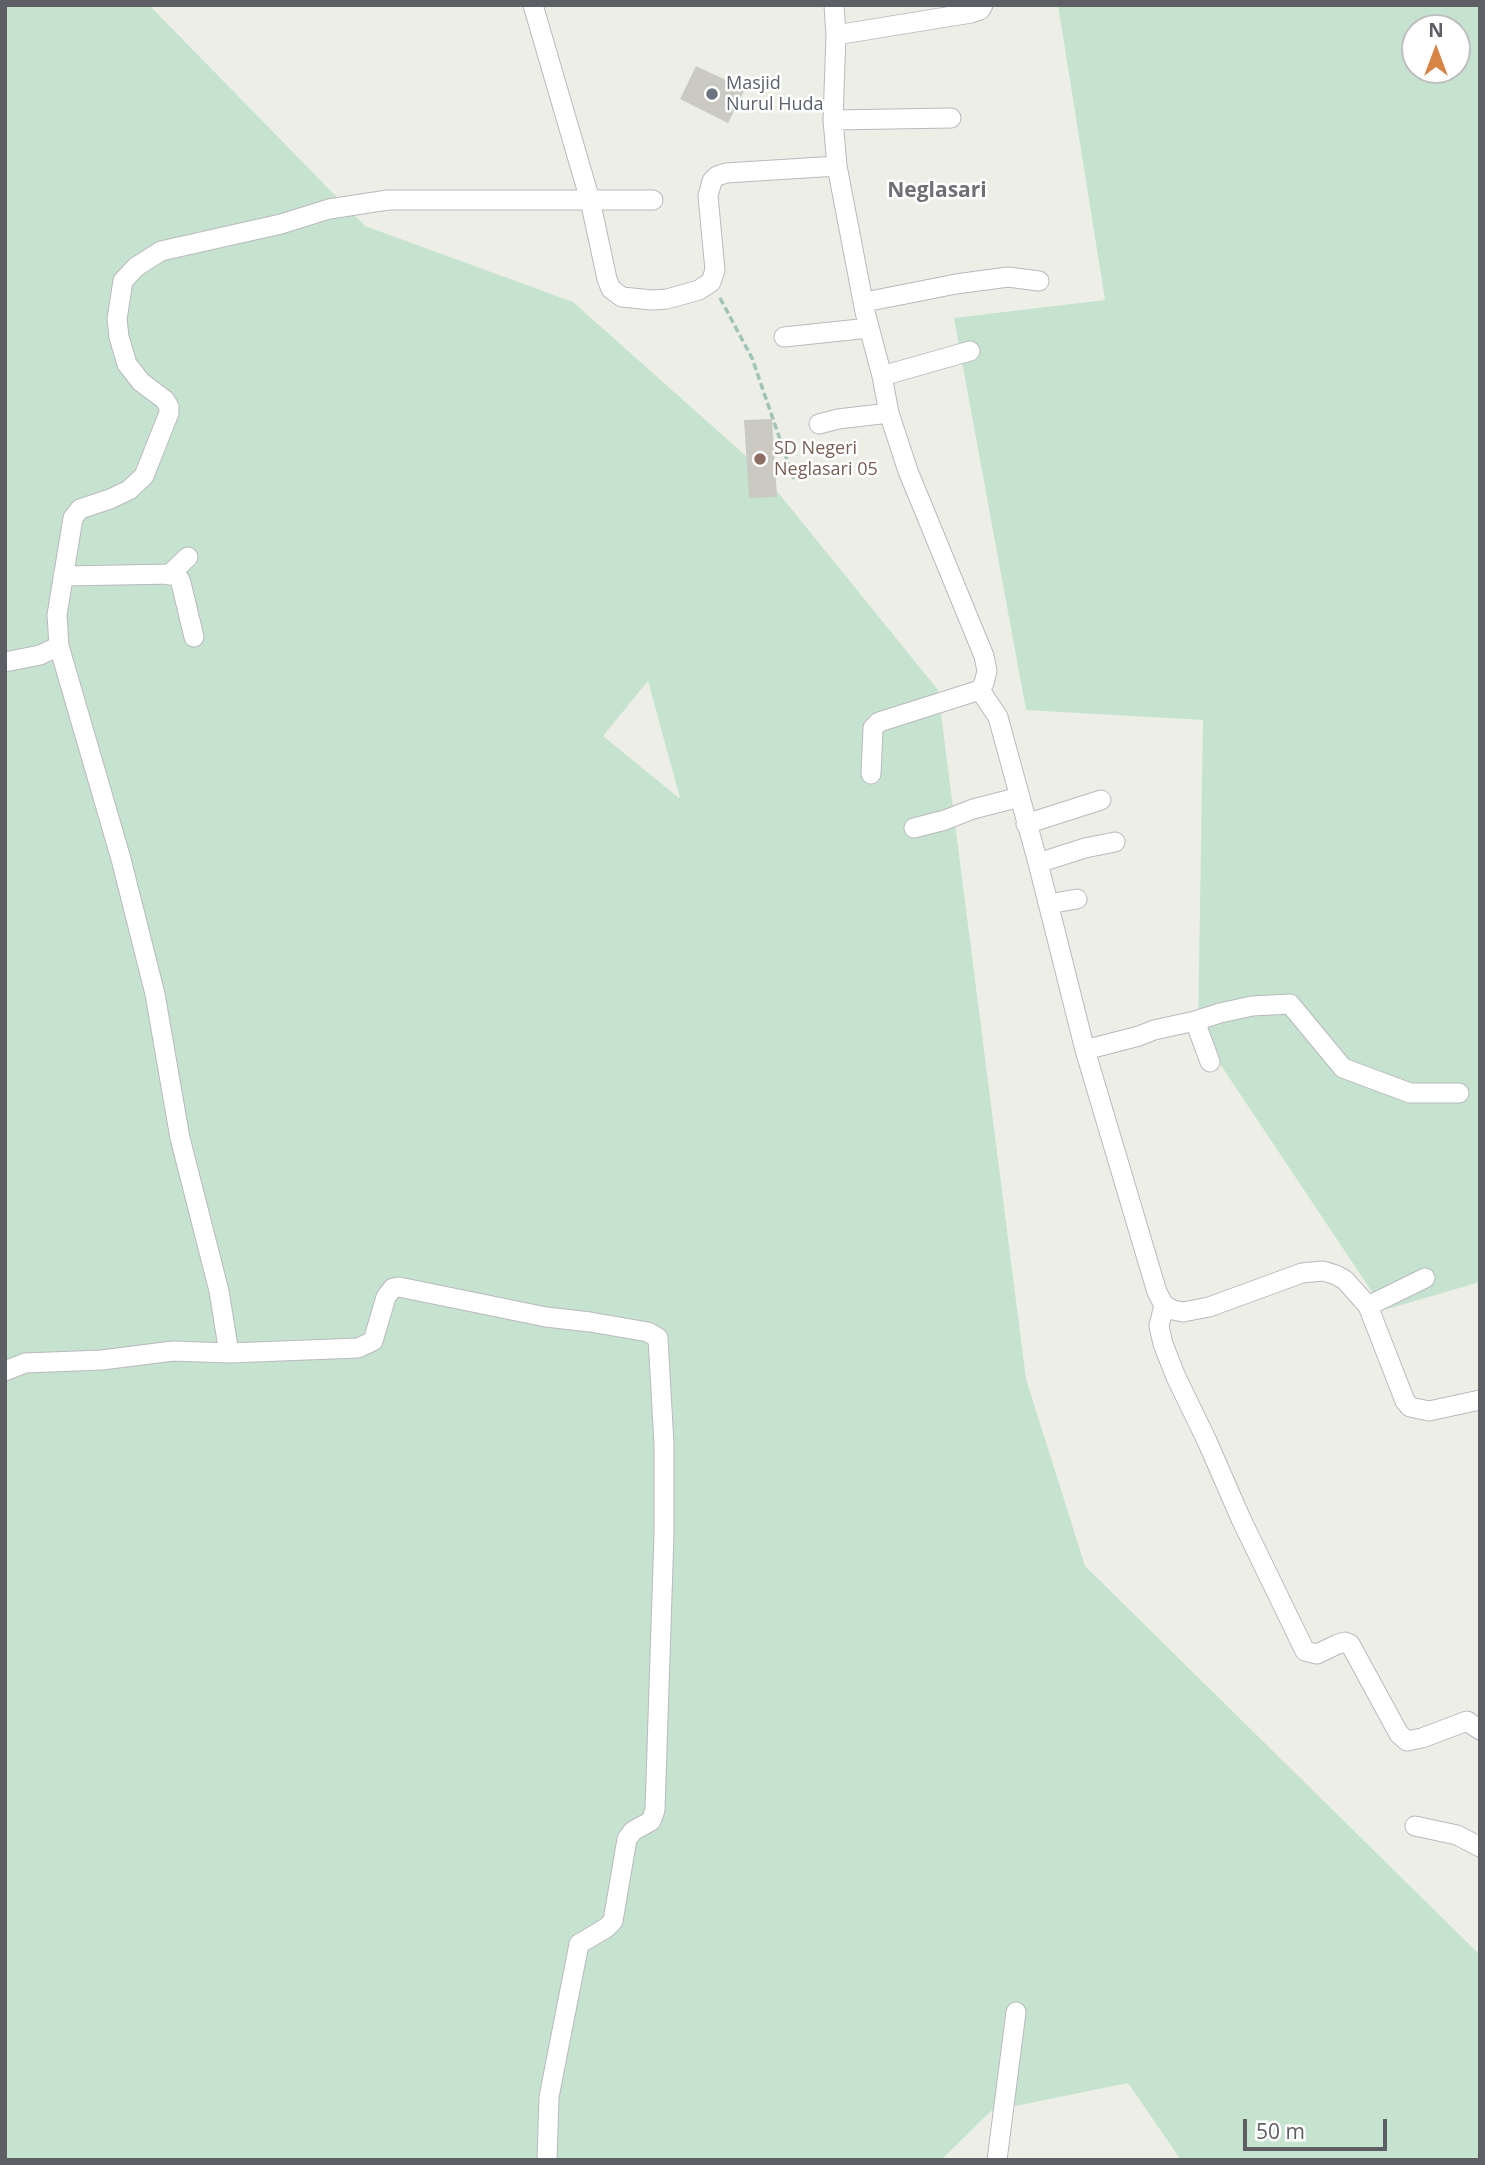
<!DOCTYPE html>
<style>
body{margin:0}
#map{position:relative;width:1485px;height:2165px;overflow:hidden;background:#edefe7;font-family:"Open Sans",sans-serif}
canvas{display:block}
.frame{position:absolute;inset:0;border:7px solid #5e5f65;pointer-events:none}
.north{position:absolute;left:1401px;top:14px;width:70px;height:70px;box-sizing:border-box;background:#fff;border:2px solid #bfbfc1;border-radius:50%;rotate:0deg;font-size:19px;font-weight:700;line-height:28px;text-align:center;color:#5e5f65}
.north::after{content:'';display:block;margin:auto;width:24px;height:32px;background:#d78444;clip-path:polygon(50% 0,100% 100%,50% 72%,0 100%)}
.scale{position:absolute;left:1243px;top:2119px;width:144px;height:32px;box-sizing:border-box;border:4px solid #5e5f65;border-top:0;padding-left:9px;font-size:21px;line-height:24px;white-space:nowrap;color:#5e5f65;-webkit-text-stroke:5px #fff;paint-order:stroke}
</style>
<div id="map">
<canvas width="1485" height="2165"></canvas>
<div class="frame"></div>
<div class="north">N</div>
<div class="scale">50 m</div>
</div>
<script>
const c = document.querySelector('canvas').getContext('2d');
c.lineJoin = 'round';
function fill(path, color) { c.fillStyle = color; c.fill(path, 'evenodd'); }
const toPath = rows => new Path2D(rows.map(r => 'M' + r).join(''));
function trace(path, color, width, dash) { c.strokeStyle = color; c.lineWidth = width; c.lineCap = dash ? 'butt' : 'round'; c.setLineDash(dash || []); c.stroke(path); }
function label(font, color, halo, rows, align = 'center') {
  c.font = font + ' "Open Sans",sans-serif'; c.lineWidth = 5; c.setLineDash([]); c.textBaseline = 'middle'; c.strokeStyle = halo; c.fillStyle = color; for (const [text, x, y, turn = 0] of rows) {
    c.save(); c.translate(x, y); c.rotate((+turn || 0) * Math.PI / 180); c.textAlign = isNaN(turn) ? turn : align; if (halo) c.strokeText(text, 0, 0); c.fillText(text, 0, 0); c.restore();
  }
}
fill(toPath([
 [5,5,149,5,365,226,573,302,755,464,938,690,1026,1379,1085,1566,1480,1955,1480,2160,1181,2160,1128,2083,991,2111,941,2160,5,2160],
 [648,681,680,798,679,798,603,736],
 [1058,5,1480,5,1480,1282,1384,1310,1198,1031,1203,720,1026,710,954,318,1105,300],
 [1415,28,1457,28,1457,70,1415,70]
]), '#c6e3d0');
fill(toPath([
 [696,66,745,89,728,123,680,99],
 [772,419,777,497,749,498,744,420]
]), '#cacac3');
const street = toPath([
 [533,5,590,200,607,279,611,289,622,297,652,300,667,299,699,290,711,282,715,270,708,196,712,181,717,176,726,173,837,166],
 [834,5,836,35,833,120,837,166,865,312,882,376,889,413,908,471,984,656,987,671,984,683,980,690,998,717,1038,863,1085,1050,1157,1292,1164,1305,1173,1310,1183,1312,1209,1307,1302,1273,1323,1271,1336,1275,1345,1280,1368,1306,1405,1401,1410,1407,1429,1411,1480,1400],
 [836,35,971,13,980,10,983,5],
 [833,120,951,118],
 [865,302,956,284,1008,277,1039,281],
 [784,337,869,328],
 [882,376,970,351],
 [819,424,838,419,889,413],
 [169,575,188,557],
 [63,576,174,574,180,580,182,587,194,637],
 [5,662,40,655,59,646],
 [871,774,873,728,879,722,980,690],
 [1026,824,1101,800],
 [914,828,945,820,973,809,1020,797],
 [1038,863,1085,848,1115,842],
 [1048,904,1077,899],
 [1195,1021,1210,1062],
 [1085,1050,1139,1036,1154,1030,1195,1021,1220,1013,1252,1006,1290,1004,1343,1068,1410,1093,1459,1093],
 [1164,1305,1159,1326,1163,1344,1176,1377,1207,1441,1241,1519,1305,1651,1317,1654,1338,1644,1345,1642,1350,1644,1399,1734,1407,1741,1422,1738,1467,1721,1480,1730],
 [1368,1306,1425,1278],
 [229,1353,219,1291,180,1138,155,994,121,859,59,646,57,615,73,518,80,509,110,499,129,490,144,476,169,413,169,407,165,400,141,382,127,364,119,337,117,319,123,281,136,267,161,251,281,224,329,209,388,200,653,200],
 [5,1371,25,1363,102,1360,173,1351,229,1353,358,1348,373,1341,386,1297,393,1288,399,1287,546,1317,590,1322,648,1332,658,1338,664,1444,664,1534,655,1810,651,1821,633,1831,627,1839,613,1921,606,1928,579,1944,549,2097,547,2160],
 [1415,1826,1457,1835,1480,1847],
 [997,2160,1016,2012]
]);
trace(street, '#b9b9bf', 21);
trace(toPath([
 [720,298,752,358,794,480]
]), '#9fc4b7', 3.5, [7, 3.5]);
trace(street, '#fff', 19);
for (const [x, y, r, color] of [
 [712,94,7,"#6b7280"],
 [760,459,7,"#8d6e63"]
]) { const dot = new Path2D(); dot.arc(x, y, r, 0, 2 * Math.PI); c.fillStyle = color; c.fill(dot); trace(dot, '#fff', 2.5); }
label('18px', '#5b616d', '#fff', [
 ["Masjid",726,84],
 ["Nurul Huda",726,105]
], 'left');
label('18px', '#785e54', '#fff', [
 ["SD Negeri",774,449],
 ["Neglasari 05",774,470]
], 'left');
label('bold 21px', '#6f7077', '#fff', [
 ["Neglasari",937,191]
]);
</script>
